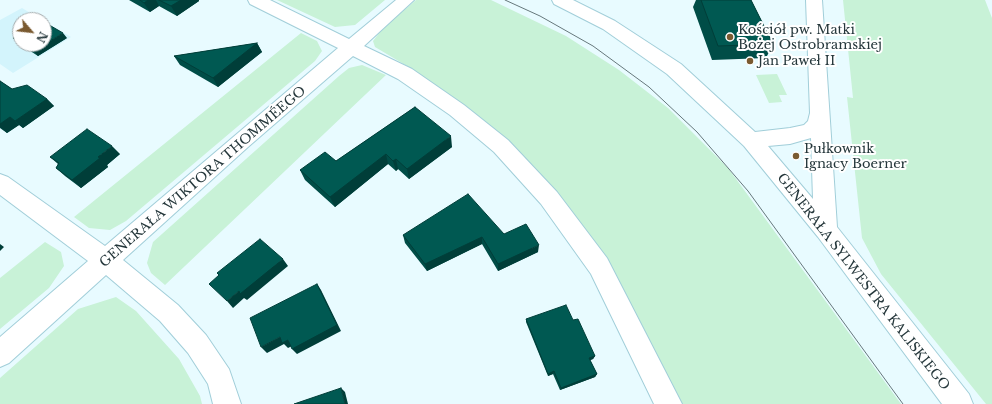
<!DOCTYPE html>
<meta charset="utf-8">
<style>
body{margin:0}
#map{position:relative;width:992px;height:404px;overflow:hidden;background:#e8fbff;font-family:"Libre Baskerville",serif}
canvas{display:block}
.north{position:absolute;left:12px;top:12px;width:40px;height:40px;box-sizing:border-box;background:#fff;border:1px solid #a8afb1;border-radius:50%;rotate:118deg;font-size:11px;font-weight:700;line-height:16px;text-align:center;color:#25373b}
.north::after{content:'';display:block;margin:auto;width:14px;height:18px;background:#7a5a30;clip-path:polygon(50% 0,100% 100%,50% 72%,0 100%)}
</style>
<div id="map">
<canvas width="992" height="404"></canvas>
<div class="north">N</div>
</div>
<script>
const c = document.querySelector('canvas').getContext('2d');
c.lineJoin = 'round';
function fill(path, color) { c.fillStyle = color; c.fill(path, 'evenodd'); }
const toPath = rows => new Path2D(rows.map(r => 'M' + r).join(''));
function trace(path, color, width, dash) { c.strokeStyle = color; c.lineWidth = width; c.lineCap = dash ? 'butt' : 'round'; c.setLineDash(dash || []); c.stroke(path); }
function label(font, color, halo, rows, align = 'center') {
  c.font = font + ' "Libre Baskerville",serif'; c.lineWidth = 4; c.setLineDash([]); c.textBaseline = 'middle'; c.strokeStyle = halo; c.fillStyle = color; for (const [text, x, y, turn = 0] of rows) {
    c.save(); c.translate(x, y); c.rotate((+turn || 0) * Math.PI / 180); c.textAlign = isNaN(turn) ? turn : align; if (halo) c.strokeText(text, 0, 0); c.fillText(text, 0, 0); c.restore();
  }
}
fill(toPath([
 [22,8,42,20,20,20,20,44,44,44,44,21,71,37,13,73,0,64,0,20]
]), '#d3f4fc');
fill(toPath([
 [277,0,385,0,355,25,335,27],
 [416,0,491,0,566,36,619,70,668,108,728,168,901,404,678,404,603,260,412,69,375,47,373,41,383,28],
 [843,0,985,0,992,18,992,404,986,404,881,274,862,238,847,97,853,98],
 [301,33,317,41,322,51,315,61,126,221,110,230,89,228,74,217],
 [362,65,386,75,165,285,151,273,147,263,153,242,339,76,349,68],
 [777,74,787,95,779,95,782,102,769,103,756,75],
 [45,242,61,252,64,266,49,288,0,329,0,278],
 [116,297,136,311,179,359,200,396,202,404,0,404,0,378,78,309]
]), '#c8f2d7');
const minor = toPath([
 [248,0,270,0,349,39,396,0,414,0,364,46,412,69,464,105,508,140,557,192,607,258,682,404,654,404,591,274,541,204,494,152,450,115,398,79,353,56,248,147,123,260,178,305,206,335,229,369,241,404,213,404,208,384,188,353,160,321,106,275,9,363,0,367,0,337,88,261,0,195,0,174,8,177,105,246,338,48,250,4,248,0],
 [552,0,573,0,615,21,681,64,755,132,790,128,804,125,808,121,810,113,806,0,822,0,837,227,969,394,973,404,942,404,818,237,744,146,667,74,603,29,554,4,552,0],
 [811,138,813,199,768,146,790,144,811,138]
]);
trace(minor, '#a1ced9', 2);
fill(minor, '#fff');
trace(toPath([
 [505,0,540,16,593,46,649,87,697,132,748,191,903,404]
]), '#66787c', 1);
fill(toPath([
 [129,0,199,0,199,1,177,16,159,6,150,12],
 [696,0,751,0,773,44,766,58,712,60,693,7],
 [20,33,20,44,44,44,67,38,38,56,18,43,13,38],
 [257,43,262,52,218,87,180,65,174,56],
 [0,81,12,89,47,99,54,106,23,128,19,125,7,133,0,128],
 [415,107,452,147,409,179,398,169,396,171,388,164,335,207,305,180,300,170,336,161],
 [120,154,107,165,108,167,81,188,65,176,56,168,58,164,50,157],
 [504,234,538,252,498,271,482,244,427,271,405,243,403,235],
 [526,319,573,320,595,356,593,359,590,360,597,374,595,377,560,390,553,374,548,376,526,322]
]), '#004d47');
fill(toPath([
 [148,0,156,0,159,6,150,12,144,3],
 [181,0,199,0,199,1,177,16,171,6],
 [63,33,67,38,38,56,34,51],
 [257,43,262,52,218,87,213,78],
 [47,99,54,106,23,128,15,121],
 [10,117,19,125,7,133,0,127,0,124],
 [451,136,452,147,409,179,407,169],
 [112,146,120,154,107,165,108,167,81,188,72,180,98,157],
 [386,154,388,164,335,207,330,197],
 [396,159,398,169,396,171,393,161],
 [482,237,482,244,427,271,425,264],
 [0,244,4,247,0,251],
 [539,245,538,252,498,271,498,264],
 [283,259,288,266,247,300,244,298,233,308,227,301,239,291],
 [317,284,321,290,341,331,297,354,292,349],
 [280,337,288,340,294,345,288,348,284,344,267,353,261,347],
 [595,356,593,359,588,361,589,358],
 [554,371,553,374,548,376,548,374],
 [597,374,595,377,560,390,561,388],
 [341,388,345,392,348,404,345,404]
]), '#003e39');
const building = toPath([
 [140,0,148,0,144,3,140,0],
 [159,0,181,0,171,6,159,0],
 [701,0,751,0,773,44,718,46,701,0],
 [44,22,63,33,34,51,23,44,44,44,44,22],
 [20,33,20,42,13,38,20,33],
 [257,43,213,78,174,56,257,43],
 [0,81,12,89,27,85,47,99,15,121,10,117,0,124,0,81],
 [415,107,451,136,407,169,396,159,393,161,386,154,330,197,300,170,325,152,336,161,415,107],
 [87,129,112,146,98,157,100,158,72,180,56,168,59,163,50,157,87,129],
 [468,194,504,234,526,224,539,245,498,264,482,237,425,264,403,235,468,194],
 [260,239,283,259,240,294,239,291,227,301,209,284,219,275,217,273,260,239],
 [317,284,337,325,292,349,288,340,282,343,280,337,261,347,250,318,317,284],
 [566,305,573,320,578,319,595,356,589,358,597,374,561,388,554,371,548,374,526,319,566,305],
 [341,388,345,404,294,404,341,388]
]);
fill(building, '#005952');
trace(building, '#003e39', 1);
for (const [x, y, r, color] of [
 [730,37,4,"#7a5a30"],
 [750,61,4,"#7a5a30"],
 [796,156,4,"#7a5a30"]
]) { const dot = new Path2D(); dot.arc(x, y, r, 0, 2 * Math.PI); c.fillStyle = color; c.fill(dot); trace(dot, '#fff', 1.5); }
label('13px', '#25373b', '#fff', [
 ["Kościół pw. Matki",738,30],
 ["Bożej Ostrobramskiej",738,45],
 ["Jan Paweł II",758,61],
 ["Pułkownik",804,149],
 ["Ignacy Boerner",804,164]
], 'left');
label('13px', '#25373b', '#fff', [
 ["GENERAŁA WIKTORA THOMMÉEGO",203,177,-41],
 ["GENERAŁA SYLWESTRA KALISKIEGO",863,282,52]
]);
</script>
